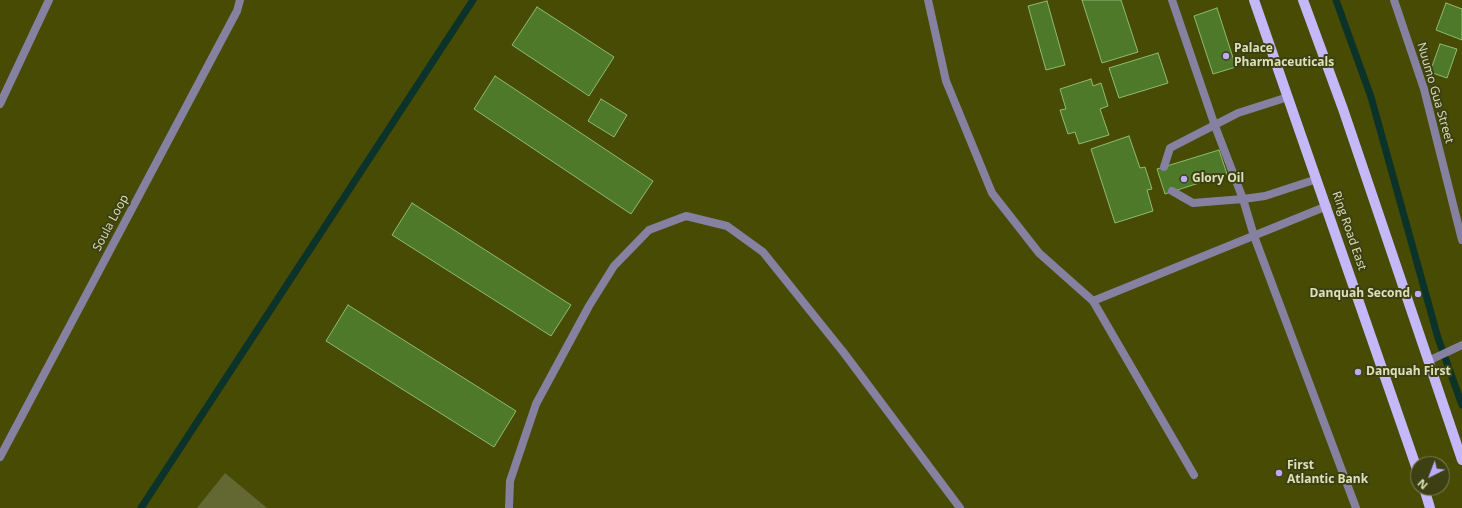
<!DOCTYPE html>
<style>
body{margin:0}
#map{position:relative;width:1462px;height:508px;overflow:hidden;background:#474b04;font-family:"Open Sans",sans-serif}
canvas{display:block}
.north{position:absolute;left:1410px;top:456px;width:40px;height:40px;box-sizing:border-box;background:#3d4013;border:1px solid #7d8055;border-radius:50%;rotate:222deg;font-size:11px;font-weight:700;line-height:16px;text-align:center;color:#dce1b9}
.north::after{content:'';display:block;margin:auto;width:14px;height:18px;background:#baaaf7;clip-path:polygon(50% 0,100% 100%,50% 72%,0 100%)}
</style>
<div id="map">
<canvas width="1462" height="508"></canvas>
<div class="north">N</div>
</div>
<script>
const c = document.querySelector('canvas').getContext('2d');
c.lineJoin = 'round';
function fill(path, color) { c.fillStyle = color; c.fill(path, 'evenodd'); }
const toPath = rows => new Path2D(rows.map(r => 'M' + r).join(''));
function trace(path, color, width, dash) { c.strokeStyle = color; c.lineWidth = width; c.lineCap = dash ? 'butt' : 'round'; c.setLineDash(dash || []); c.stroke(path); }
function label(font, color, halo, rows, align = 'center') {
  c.font = font + ' "Open Sans",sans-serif'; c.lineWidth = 4; c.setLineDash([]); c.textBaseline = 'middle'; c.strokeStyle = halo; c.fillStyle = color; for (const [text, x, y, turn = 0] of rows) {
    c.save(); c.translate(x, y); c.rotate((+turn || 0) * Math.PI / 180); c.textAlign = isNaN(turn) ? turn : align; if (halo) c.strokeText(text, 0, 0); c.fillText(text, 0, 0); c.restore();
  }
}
fill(toPath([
 [225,473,267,508,197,508]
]), '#636732');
trace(toPath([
 [1336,0,1371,97,1438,338,1462,405],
 [141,508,473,0]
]), '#0b3329', 7);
const building = toPath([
 [1082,0,1121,0,1138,52,1102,63,1082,0],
 [1047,1,1065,65,1046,70,1028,6,1047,1],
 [1446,3,1462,9,1462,40,1436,30,1446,3],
 [537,7,614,57,589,96,512,45,537,7],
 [1217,8,1236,67,1213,74,1194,16,1217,8],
 [1440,44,1457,49,1447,78,1430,72,1440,44],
 [1158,53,1168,83,1119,98,1109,68,1158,53],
 [495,76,653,181,631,214,474,109,495,76],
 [1091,79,1093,86,1101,83,1108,106,1100,109,1109,135,1079,144,1075,132,1068,134,1060,110,1066,109,1060,89,1091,79],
 [601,99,627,115,614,137,588,121,601,99],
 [1129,136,1140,168,1145,167,1152,189,1147,190,1153,211,1115,223,1091,149,1129,136],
 [1219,150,1227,174,1165,194,1157,169,1219,150],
 [412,203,571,305,551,336,392,235,412,203],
 [348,305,516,411,494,447,326,341,348,305]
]);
fill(building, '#4e7929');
trace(building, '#90ba72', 1);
trace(toPath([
 [1172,0,1215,126,1243,199,1254,236,1356,508],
 [1164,167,1170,148,1238,113,1288,97],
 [1172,191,1193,203,1243,199,1265,196,1317,179]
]), '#8681a1', 8);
trace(toPath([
 [928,0,946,81,992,193,1039,253,1093,301,1194,475],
 [1394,0,1424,89,1462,240],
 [0,104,49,0],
 [1093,301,1327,206],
 [1428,361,1462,345],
 [0,457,237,11,240,0],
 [509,508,510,481,536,404,589,306,614,266,649,230,686,216,727,226,763,252,844,353,960,508]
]), '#8681a1', 8);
trace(toPath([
 [1254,0,1418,472],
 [1303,0,1343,109,1462,460],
 [1424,488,1430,508]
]), '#c4b8f9', 10);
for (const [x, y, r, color] of [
 [1226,56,4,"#baaaf7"],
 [1184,179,4,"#baaaf7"],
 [1418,294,4,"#baaaf7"],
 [1358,372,4,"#baaaf7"],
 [1279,473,4,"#baaaf7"]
]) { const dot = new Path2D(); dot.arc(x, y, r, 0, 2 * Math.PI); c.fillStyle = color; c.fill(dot); trace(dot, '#3d4013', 1.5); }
label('bold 12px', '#dce1b9', '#3d4013', [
 ["Palace",1234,49],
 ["Pharmaceuticals",1234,63],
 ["Glory Oil",1192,179],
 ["Danquah Second",1410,294,"right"],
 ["Danquah First",1366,372],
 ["First",1287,466],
 ["Atlantic Bank",1287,480]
], 'left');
label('12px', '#dce1b9', '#3d4013', [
 ["Nuumo Gua Street",1435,93,74],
 ["Soula Loop",111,223,-62],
 ["Ring Road East",1349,231,71]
]);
</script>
